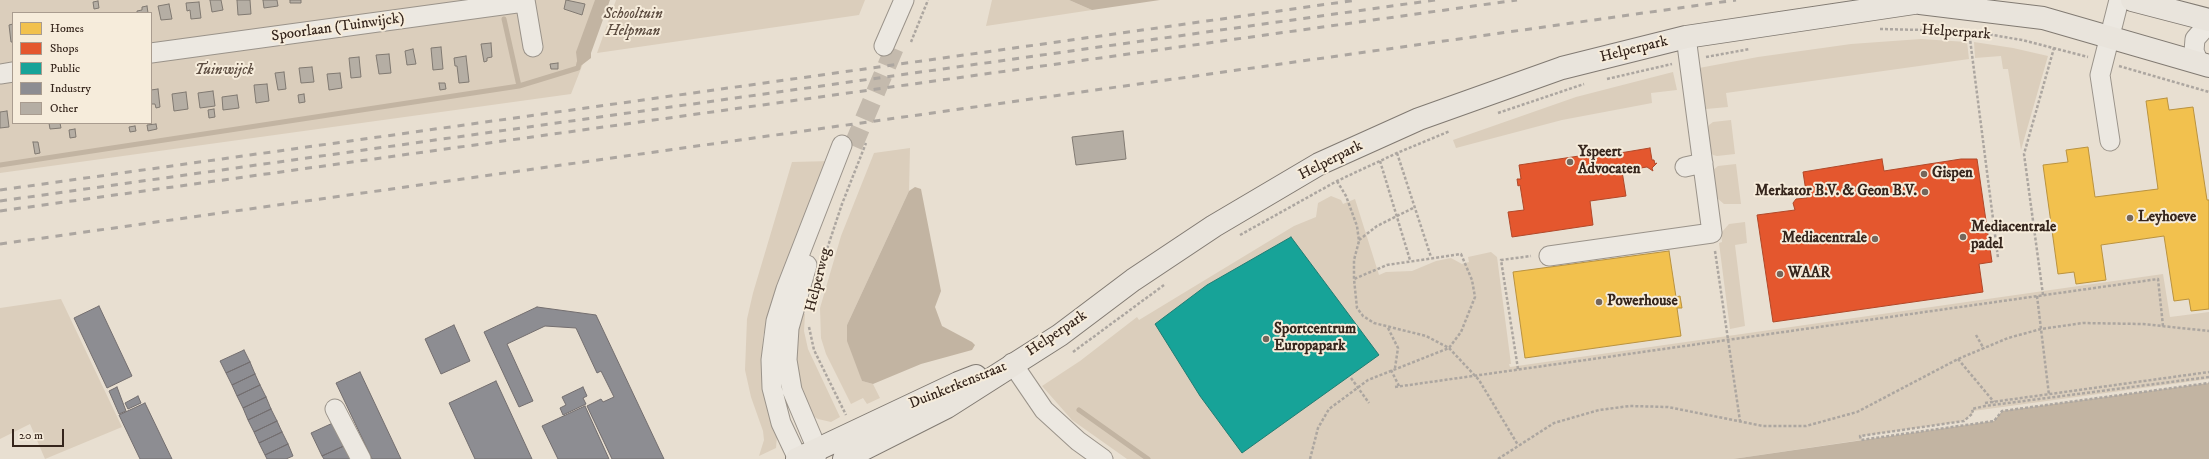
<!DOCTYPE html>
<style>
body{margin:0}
#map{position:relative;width:2209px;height:459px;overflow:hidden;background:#e8dfd1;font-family:"IM FELL DW Pica",serif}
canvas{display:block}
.legend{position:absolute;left:12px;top:12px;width:140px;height:112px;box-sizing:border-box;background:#f6ecdb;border:1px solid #a99c8f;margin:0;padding:5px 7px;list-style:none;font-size:12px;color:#35251c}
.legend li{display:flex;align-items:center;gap:8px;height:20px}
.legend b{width:20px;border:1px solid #a99c8f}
.scale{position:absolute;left:12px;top:429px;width:52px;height:18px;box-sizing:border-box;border:2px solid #35251c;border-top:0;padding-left:5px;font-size:12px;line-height:14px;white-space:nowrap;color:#35251c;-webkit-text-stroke:3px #f6ecdb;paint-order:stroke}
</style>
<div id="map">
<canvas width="2209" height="459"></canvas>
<ul class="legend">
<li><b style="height:11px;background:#f2c14e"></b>Homes</li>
<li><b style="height:11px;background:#e4572e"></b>Shops</li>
<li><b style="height:11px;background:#17a398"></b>Public</li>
<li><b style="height:11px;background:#8d8d92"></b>Industry</li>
<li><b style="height:11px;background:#b5aea4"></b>Other</li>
</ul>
<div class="scale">20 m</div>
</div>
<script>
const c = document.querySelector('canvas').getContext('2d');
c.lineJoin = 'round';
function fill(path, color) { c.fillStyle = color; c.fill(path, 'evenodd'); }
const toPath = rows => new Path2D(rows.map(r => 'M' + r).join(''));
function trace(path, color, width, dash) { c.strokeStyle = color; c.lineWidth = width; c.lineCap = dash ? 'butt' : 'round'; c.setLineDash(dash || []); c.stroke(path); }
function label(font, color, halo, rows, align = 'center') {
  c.font = font + ' "IM FELL DW Pica",serif'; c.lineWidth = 4; c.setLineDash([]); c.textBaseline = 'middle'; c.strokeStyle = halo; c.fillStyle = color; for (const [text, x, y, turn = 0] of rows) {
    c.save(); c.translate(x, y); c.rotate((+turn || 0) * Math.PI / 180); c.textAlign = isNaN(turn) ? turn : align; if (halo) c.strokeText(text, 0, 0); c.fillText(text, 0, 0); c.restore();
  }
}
fill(toPath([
 [0,0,608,0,571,94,0,173],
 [13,13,151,13,151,123,13,123],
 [616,0,865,0,859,15,597,53],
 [992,0,1069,0,1092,10,986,26],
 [1921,39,1967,42,1969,59,1726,93,1728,107,1706,109,1699,68,1758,57,1851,44],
 [1974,42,2013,48,2048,56,2021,150,2008,69,2003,69,2001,56,1975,58],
 [1673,72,1677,90,1651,93,1652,103,1562,120,1456,148,1453,140,1576,97],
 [1731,120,1735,154,1717,156,1713,155,1710,151,1707,129,1709,125,1713,122],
 [910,148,909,191,847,325,862,381,873,384,880,398,867,404,863,398,851,404,826,354,821,338,820,308,841,236,874,153],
 [832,161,767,322,763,336,762,359,763,382,777,436,776,448,759,456,764,440,763,431,751,397,745,370,747,319,753,293,792,162],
 [1736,164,1741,204,1724,204,1717,198,1713,170,1718,166],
 [1331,196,1341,200,1343,204,1355,199,1379,275,1386,272,1412,271,1436,261,1451,258,1462,264,1469,262,1468,257,1491,252,1497,257,1511,364,1509,364,1510,367,2163,274,2170,317,2209,312,2209,379,1973,411,1973,413,1964,421,1861,436,1861,440,1733,459,1127,459,1072,420,1042,386,1080,361,1137,317,1139,320,1294,226,1316,217,1318,203],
 [1745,222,1747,243,1735,245,1745,326,1730,329,1719,243,1722,242,1721,233,1729,224],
 [61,299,122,427,45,459,30,424,0,439,0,308],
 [798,312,805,314,804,331,808,349,840,417,831,422,818,419,808,413,794,382]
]), '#dbcebc');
fill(toPath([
 [595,0,610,0,591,53,591,58,578,68,576,52],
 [1069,0,1160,0,1092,10],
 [915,187,921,189,941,291,935,307,942,326,972,342,975,345,972,350,921,364,873,384,862,381,847,341,847,325,909,191],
 [2209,383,2209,459,1733,459,1994,421,2002,411]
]), '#c2b4a2');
const homes = toPath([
 [2167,98,2169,110,2193,107,2207,200,2209,200,2209,309,2191,311,2189,299,2174,301,2164,236,2101,245,2106,280,2076,284,2074,272,2058,274,2043,165,2068,162,2066,150,2088,147,2095,197,2158,189,2146,101,2167,98],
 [1669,251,1676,297,1680,296,1682,308,1677,308,1681,336,1525,358,1513,272,1669,251]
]);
fill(homes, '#f2c14e');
trace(homes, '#b9923f', 1);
const shops = toPath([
 [1650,148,1652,160,1654,160,1655,164,1657,163,1652,168,1653,171,1647,167,1622,171,1626,196,1590,201,1593,225,1512,237,1508,212,1524,210,1520,185,1518,186,1517,179,1521,179,1519,165,1619,150,1620,153,1650,148],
 [1882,159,1884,171,1961,159,1977,159,1992,262,1979,264,1983,292,1773,322,1757,215,1795,210,1793,203,1796,199,1807,198,1803,172,1882,159]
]);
fill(shops, '#e4572e');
trace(shops, '#b04829', 1);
const public = toPath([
 [1291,237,1379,355,1242,453,1200,396,1155,324,1207,285,1291,237]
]);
fill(public, '#17a398');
trace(public, '#207d73', 1);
const industry = toPath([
 [99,306,132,376,107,388,74,318,99,306],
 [537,307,596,315,664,459,612,459,587,406,601,399,603,402,614,397,601,371,597,373,576,328,545,326,507,344,533,401,519,407,484,332,537,307],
 [454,325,470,361,441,374,425,339,454,325],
 [244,350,250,362,226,373,220,361,244,350],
 [250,362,255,374,232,385,226,373,250,362],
 [360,372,401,459,372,459,336,383,360,372],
 [255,374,260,385,237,396,232,385,255,374],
 [496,381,532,459,475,459,449,403,496,381],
 [260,385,266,397,243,408,237,396,260,385],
 [117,387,126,411,119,414,109,391,117,387],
 [583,387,587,396,583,398,586,404,563,415,560,408,566,405,562,397,583,387],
 [138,396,141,403,128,409,125,403,138,396],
 [266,397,271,409,248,420,243,408,266,397],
 [145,403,172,459,140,459,119,415,145,403],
 [585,406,609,459,558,459,542,426,585,406],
 [271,409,277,421,254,432,248,420,271,409],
 [277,421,282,432,259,443,254,432,277,421],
 [335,422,346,445,322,456,311,433,335,422],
 [282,432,288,444,265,455,259,443,282,432],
 [288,444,293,456,286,459,267,459,265,455,288,444],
 [346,445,352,459,324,459,322,456,346,445]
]);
fill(industry, '#8d8d92');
trace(industry, '#736e6f', 1);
trace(toPath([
 [504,19,519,86],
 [0,165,519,86,578,68,579,63],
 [1079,410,1148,459]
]), '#c2b4a2', 5);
const building = toPath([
 [210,0,221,0,223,10,212,12,210,0],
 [237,0,250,0,251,14,238,15,237,0],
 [263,0,277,0,278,6,264,8,263,0],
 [290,0,301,0,301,3,290,3,290,0],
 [566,0,585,4,582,15,564,9,566,0],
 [98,1,99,8,94,9,93,2,98,1],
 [199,2,201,18,191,19,190,10,187,11,186,3,199,2],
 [169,4,172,19,161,20,158,6,169,4],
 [147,6,148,13,137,13,137,11,142,10,142,7,147,6],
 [13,24,13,42,11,42,9,25,13,24],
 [491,43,492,57,487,58,487,61,484,62,481,44,491,43],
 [441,47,443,69,433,70,431,48,441,47],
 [413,49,416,64,407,65,405,51,413,49],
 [389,54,391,73,379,74,376,55,389,54],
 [466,56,469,82,459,83,457,66,455,66,454,58,466,56],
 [359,57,361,77,351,78,349,58,359,57],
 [558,63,558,69,551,69,550,64,558,63],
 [312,67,314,82,301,83,299,68,312,67],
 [284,72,286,89,278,90,275,73,284,72],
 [340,73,342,88,329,90,327,74,340,73],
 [439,83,445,83,446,89,440,90,439,83],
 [267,84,269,101,256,103,254,85,267,84],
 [158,89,160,107,156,108,155,104,151,104,151,90,158,89],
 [213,91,215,106,200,108,198,93,213,91],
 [186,92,188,109,174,111,172,94,186,92],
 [304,94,305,102,299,103,298,95,304,94],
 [237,95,239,108,223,110,222,97,237,95],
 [214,109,215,117,209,118,208,110,214,109],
 [7,111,9,127,0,128,0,112,7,111],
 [49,123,60,123,61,128,50,129,49,123],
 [156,124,157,129,148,131,147,125,156,124],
 [135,126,136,131,130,132,129,127,135,126],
 [75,129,76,137,70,138,69,130,75,129],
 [1123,131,1126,159,1076,165,1072,137,1123,131],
 [33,142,38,142,40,153,35,154,33,142]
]);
fill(building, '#b5aea4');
trace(building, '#817a72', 1);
trace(toPath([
 [853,146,896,44]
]), '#c4baad', 19, [19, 10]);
const minor = toPath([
 [525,0,533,47],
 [884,46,904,0],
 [151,53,524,2],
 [2199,63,2194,51,2195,39,2209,23],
 [0,74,13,72],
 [2110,141,2100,75,2119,0],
 [1685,167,1703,163],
 [1549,256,1712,233,1686,37],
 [807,265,789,328,787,360,792,390,817,449,816,459],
 [1012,363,1044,410,1078,441,1103,459],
 [335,409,361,459],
 [798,459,781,423,772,388,771,360,776,321,786,289,842,145]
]);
const major = toPath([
 [2132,0,2209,20],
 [1920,3,2043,18,2209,66],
 [797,459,958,383,976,376],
 [844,459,947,407,1060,335,1133,280,1214,226,1319,164,1419,119,1562,68,1686,37,1934,0]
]);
trace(minor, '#9a938a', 21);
trace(major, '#817a72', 24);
trace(toPath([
 [1880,29,1969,31,2022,40,2088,57],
 [1969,31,1998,258],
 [911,42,928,0],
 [1706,57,1750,49],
 [2119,66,2209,92],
 [1607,79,1672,64],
 [1498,113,1584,84],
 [1397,153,1431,257],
 [1380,161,1410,260],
 [1337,181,1346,196,1357,226,1359,241,1354,260,1354,279,1357,308,1363,316,1374,323,1426,336,1449,348,1479,380,1518,445],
 [1240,235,1337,181,1397,153,1450,131],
 [1359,240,1377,226,1415,207],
 [1715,251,1740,421],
 [824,258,842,204,866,143],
 [2043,295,2024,154,2054,48],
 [2037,296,2049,395],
 [809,327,814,350,846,415],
 [1388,328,1398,348,1395,368],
 [1976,335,1984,349],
 [1073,352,1164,285],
 [1958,359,1994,402],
 [1518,369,1501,260,1531,256],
 [1391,370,1399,386],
 [2209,377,1985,406,1972,409,1973,413,1964,421,1860,436,1861,440,1994,421,2002,411,2209,383],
 [1351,378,1369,403],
 [1395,387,2158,279,2163,326],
 [1985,403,2209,372],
 [1310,459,1318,428,1329,409,1368,380,1449,348,1461,332,1475,297,1472,280,1461,254,1387,265,1354,279],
 [1498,459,1554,423,1599,410,1630,406,1668,407,1763,426,1806,426,1857,412,1958,359,2008,338,2041,329,2083,323,2143,324,2209,331]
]), '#aca6a0', 2.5, [3, 2]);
trace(minor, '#ece8e1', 19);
trace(major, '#e9e4dc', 22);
trace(toPath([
 [0,190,1357,0],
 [0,201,1435,0],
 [0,211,1517,0],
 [0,244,1736,0]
]), '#aca6a0', 3, [7, 7]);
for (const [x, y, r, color] of [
 [1570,162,4,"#74665b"],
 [1924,174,4,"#74665b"],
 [1925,192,4,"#74665b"],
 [2130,218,4,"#74665b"],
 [1963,237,4,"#74665b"],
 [1875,239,4,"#74665b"],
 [1780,274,4,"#74665b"],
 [1599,302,4,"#74665b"],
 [1266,339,4,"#74665b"]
]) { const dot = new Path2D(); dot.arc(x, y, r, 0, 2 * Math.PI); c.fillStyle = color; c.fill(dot); trace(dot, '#f6ecdb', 1.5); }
label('italic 15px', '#5c4c40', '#f6ecdb', [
 ["Schooltuin",633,15],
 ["Helpman",633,32],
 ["Tuinwijck",224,71]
]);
label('15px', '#35251c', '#f6ecdb', [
 ["Spoorlaan (Tuinwijck)",338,28,-8],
 ["Helperpark",1956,33,4],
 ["Helperpark",1634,50,-14],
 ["Helperpark",1331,161,-27],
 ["Helperweg",819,280,-76],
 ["Helperpark",1057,334,-34],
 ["Duinkerkenstraat",958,386,-22]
]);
label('bold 15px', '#35251c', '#f6ecdb', [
 ["Yspeert",1578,153],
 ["Advocaten",1578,170],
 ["Gispen",1932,174],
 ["Merkator B.V. & Geon B.V.",1917,192,"right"],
 ["Leyhoeve",2138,218],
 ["Mediacentrale",1971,228],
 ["padel",1971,245],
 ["Mediacentrale",1867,239,"right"],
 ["WAAR",1788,274],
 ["Powerhouse",1607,302],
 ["Sportcentrum",1274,330],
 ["Europapark",1274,347]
], 'left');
</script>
